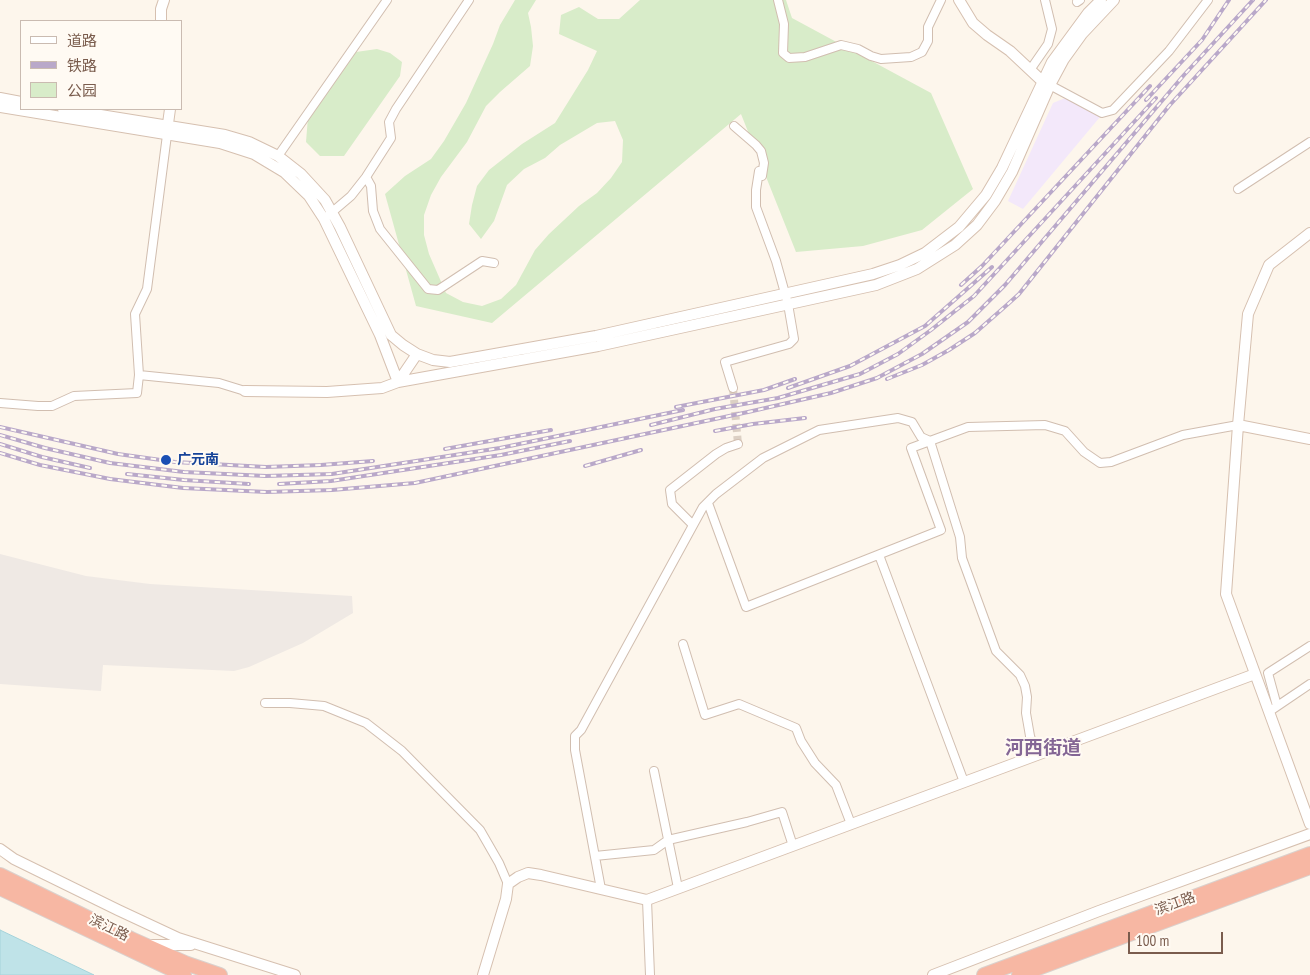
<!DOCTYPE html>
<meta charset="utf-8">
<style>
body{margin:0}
#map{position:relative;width:1310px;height:975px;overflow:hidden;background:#fdf6ec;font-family:"PT Sans Narrow","Noto Sans SC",sans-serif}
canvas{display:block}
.legend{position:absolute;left:20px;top:20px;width:162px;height:90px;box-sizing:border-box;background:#fffaf3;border:1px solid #cabbb1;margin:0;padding:6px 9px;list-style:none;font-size:15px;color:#7a5c4d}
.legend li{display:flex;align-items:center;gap:10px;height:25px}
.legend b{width:25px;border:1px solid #cabbb1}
.scale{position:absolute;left:1128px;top:932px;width:95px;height:22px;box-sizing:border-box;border:2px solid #7a5c4d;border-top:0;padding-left:6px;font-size:15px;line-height:18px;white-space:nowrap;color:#7a5c4d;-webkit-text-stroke:4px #fffaf3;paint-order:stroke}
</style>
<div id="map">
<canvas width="1310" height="975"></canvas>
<ul class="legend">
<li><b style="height:6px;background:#fff"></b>道路</li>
<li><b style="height:6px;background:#b9a8c9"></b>铁路</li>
<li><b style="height:14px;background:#d8ecc9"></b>公园</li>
</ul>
<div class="scale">100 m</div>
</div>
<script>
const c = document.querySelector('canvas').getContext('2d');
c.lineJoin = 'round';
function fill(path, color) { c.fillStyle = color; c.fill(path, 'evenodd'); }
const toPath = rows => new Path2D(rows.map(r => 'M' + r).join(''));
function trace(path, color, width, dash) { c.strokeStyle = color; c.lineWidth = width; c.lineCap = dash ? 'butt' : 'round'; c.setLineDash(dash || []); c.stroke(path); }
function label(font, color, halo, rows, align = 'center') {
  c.font = font + ' "PT Sans Narrow","Noto Sans SC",sans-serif'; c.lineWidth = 4; c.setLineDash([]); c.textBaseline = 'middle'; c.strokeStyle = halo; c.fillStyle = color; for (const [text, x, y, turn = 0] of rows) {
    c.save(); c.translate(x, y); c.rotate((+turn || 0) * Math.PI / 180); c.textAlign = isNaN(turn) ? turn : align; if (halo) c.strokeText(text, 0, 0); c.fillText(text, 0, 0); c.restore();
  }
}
fill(toPath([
 [0,554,86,576,150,584,352,596,353,613,303,643,249,667,234,671,103,665,101,691,0,684]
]), '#efe9e4');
fill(toPath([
 [1065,98,1100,117,1023,209,1008,201,1053,103]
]), '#f3e8fa');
fill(toPath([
 [515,0,536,0,528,13,531,27,533,46,530,66,500,92,486,106,467,142,441,177,431,195,424,215,424,235,429,254,446,293,463,302,482,306,501,299,516,285,535,250,549,234,579,206,597,193,611,178,622,162,623,140,615,121,597,123,560,145,545,158,524,169,507,185,494,221,481,239,469,224,472,205,477,186,489,170,522,144,555,123,588,70,597,51,559,34,561,15,579,7,598,19,619,19,640,0,786,0,792,18,931,93,973,189,922,230,863,246,796,252,741,114,492,323,416,306,385,194,405,176,431,159,444,141,466,103,493,44,500,25],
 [377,49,390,53,402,62,400,76,344,156,320,156,306,142,308,117,356,52]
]), '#d8ecc9');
const water = toPath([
 [0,930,94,975,0,975,0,930]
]);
fill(water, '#bfe3e8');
trace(water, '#a5d3da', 1);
trace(toPath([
 [733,388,738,444]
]), '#dcd0c4', 8, [8, 4]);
const street = toPath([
 [778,0,784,24,783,53,789,58,805,57,841,45,858,49,871,56,881,59,911,57,922,52,928,41,928,27,941,0],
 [1077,2,1080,0],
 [1030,70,1048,44,1052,29,1045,0],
 [1046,83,1102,113,1113,110,1169,51,1208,0],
 [734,126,756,145,761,151,764,163,762,176],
 [278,156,387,0],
 [366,177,371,186,373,211,380,229,428,289,438,290,482,261,494,263],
 [1238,189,1310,142],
 [324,219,351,196,366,177,391,138,389,122,396,109,469,0],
 [139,375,219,383,245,391],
 [733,388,725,362,789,344,794,339,788,304,776,261,756,207,756,190,759,171],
 [0,403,38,406,52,406,74,396,137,393,139,375,135,314,147,289,167,135],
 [930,441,960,537,962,558,996,651,1020,675,1025,686,1027,697,1026,713,1030,736,1036,756],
 [708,503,746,607,941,530,911,448,968,427,1045,425,1065,431,1084,452,1100,463,1111,462,1183,435,1238,425],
 [693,525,672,504,670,490,716,454,726,448,738,444],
 [879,555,964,782],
 [683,644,705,715,739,704,796,728,801,741,815,763,836,785,851,824],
 [265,703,290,703,324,706,366,723,402,751,480,830,499,863,508,884],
 [1277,706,1268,673,1310,646],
 [1273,709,1310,684],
 [654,771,678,888],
 [595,856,654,850,668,840,747,822,782,812,793,846],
 [601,889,575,750,575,736,581,730,703,507,716,494,763,458,819,430,898,418,912,422,921,437,930,441],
 [647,900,650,975]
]);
const secondary = toPath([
 [959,0,973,23,987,35,1010,51,1042,81],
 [161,21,161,9,164,0],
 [0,98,21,102],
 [0,107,220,143,254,154,284,172,309,196,324,219,380,335,398,382,598,346,876,285,917,269,955,245,977,225,995,201,1012,172,1050,85,1064,59,1082,34,1114,0],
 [63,109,225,135,249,142,278,156,301,174,325,200,340,227,391,335,403,345,417,354,433,360,450,362,596,336,873,274,900,265,925,253,959,227,986,195,1002,168,1052,62,1088,13,1101,0],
 [167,131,170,109],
 [245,391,327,392,382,388,398,382,417,354],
 [1238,425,1248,314,1269,265,1310,233],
 [1310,439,1238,425,1226,594,1310,824],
 [0,849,14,859,118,910,178,938,295,975],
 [148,945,191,945],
 [483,975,506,899,508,884,518,877,528,873,541,875,647,900,1255,674],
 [933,975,1099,911,1310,834]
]);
const highway = toPath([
 [0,875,131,939,185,963,220,975],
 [0,888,184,975],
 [984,975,1310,854],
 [1019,975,1310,867]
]);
trace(street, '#d1beb0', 10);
trace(secondary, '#d6c0b0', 12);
trace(highway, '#dad1cd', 16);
trace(street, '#fff', 8);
trace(secondary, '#fff', 10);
trace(highway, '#f7b7a3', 14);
const rail = toPath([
 [1146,100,1202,40,1229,0],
 [961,285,982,266,1150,86],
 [887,379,922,365,949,350,975,333,1008,304,1019,294,1169,106,1266,0],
 [788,388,850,366,925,326,992,267],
 [676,407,764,390,795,379],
 [651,425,715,409,778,398,860,374,898,354,931,330,974,296,1156,98],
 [0,427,118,454,175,462,266,467,321,465,373,461],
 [715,431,753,424,805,418],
 [0,435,45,448,110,463,184,472,266,476,332,474,500,448,683,410],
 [0,444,42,457,90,468],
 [445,449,551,430],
 [0,453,40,465,110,479,183,488,267,492,332,490,415,483,748,412,831,393,877,378,922,354,968,322,1005,285,1184,75,1253,0],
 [585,466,641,450],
 [127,474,184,480,249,484],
 [279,484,331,481,501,455,570,441]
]);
trace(rail, '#b9a8c9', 4);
trace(rail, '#fffaf3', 2, [5.5]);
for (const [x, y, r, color] of [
 [166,460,6,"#1a4fb4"]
]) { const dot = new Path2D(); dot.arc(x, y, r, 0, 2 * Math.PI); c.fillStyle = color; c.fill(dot); trace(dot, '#fffaf3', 2); }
label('bold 14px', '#164399', '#fffaf3', [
 ["广元南",177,460]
], 'left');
label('14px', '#7a5c4d', '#fffaf3', [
 ["滨江路",1175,904,-20],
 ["滨江路",109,928,26]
]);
label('bold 19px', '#846695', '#fffaf3', [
 ["河西街道",1043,749]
]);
</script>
